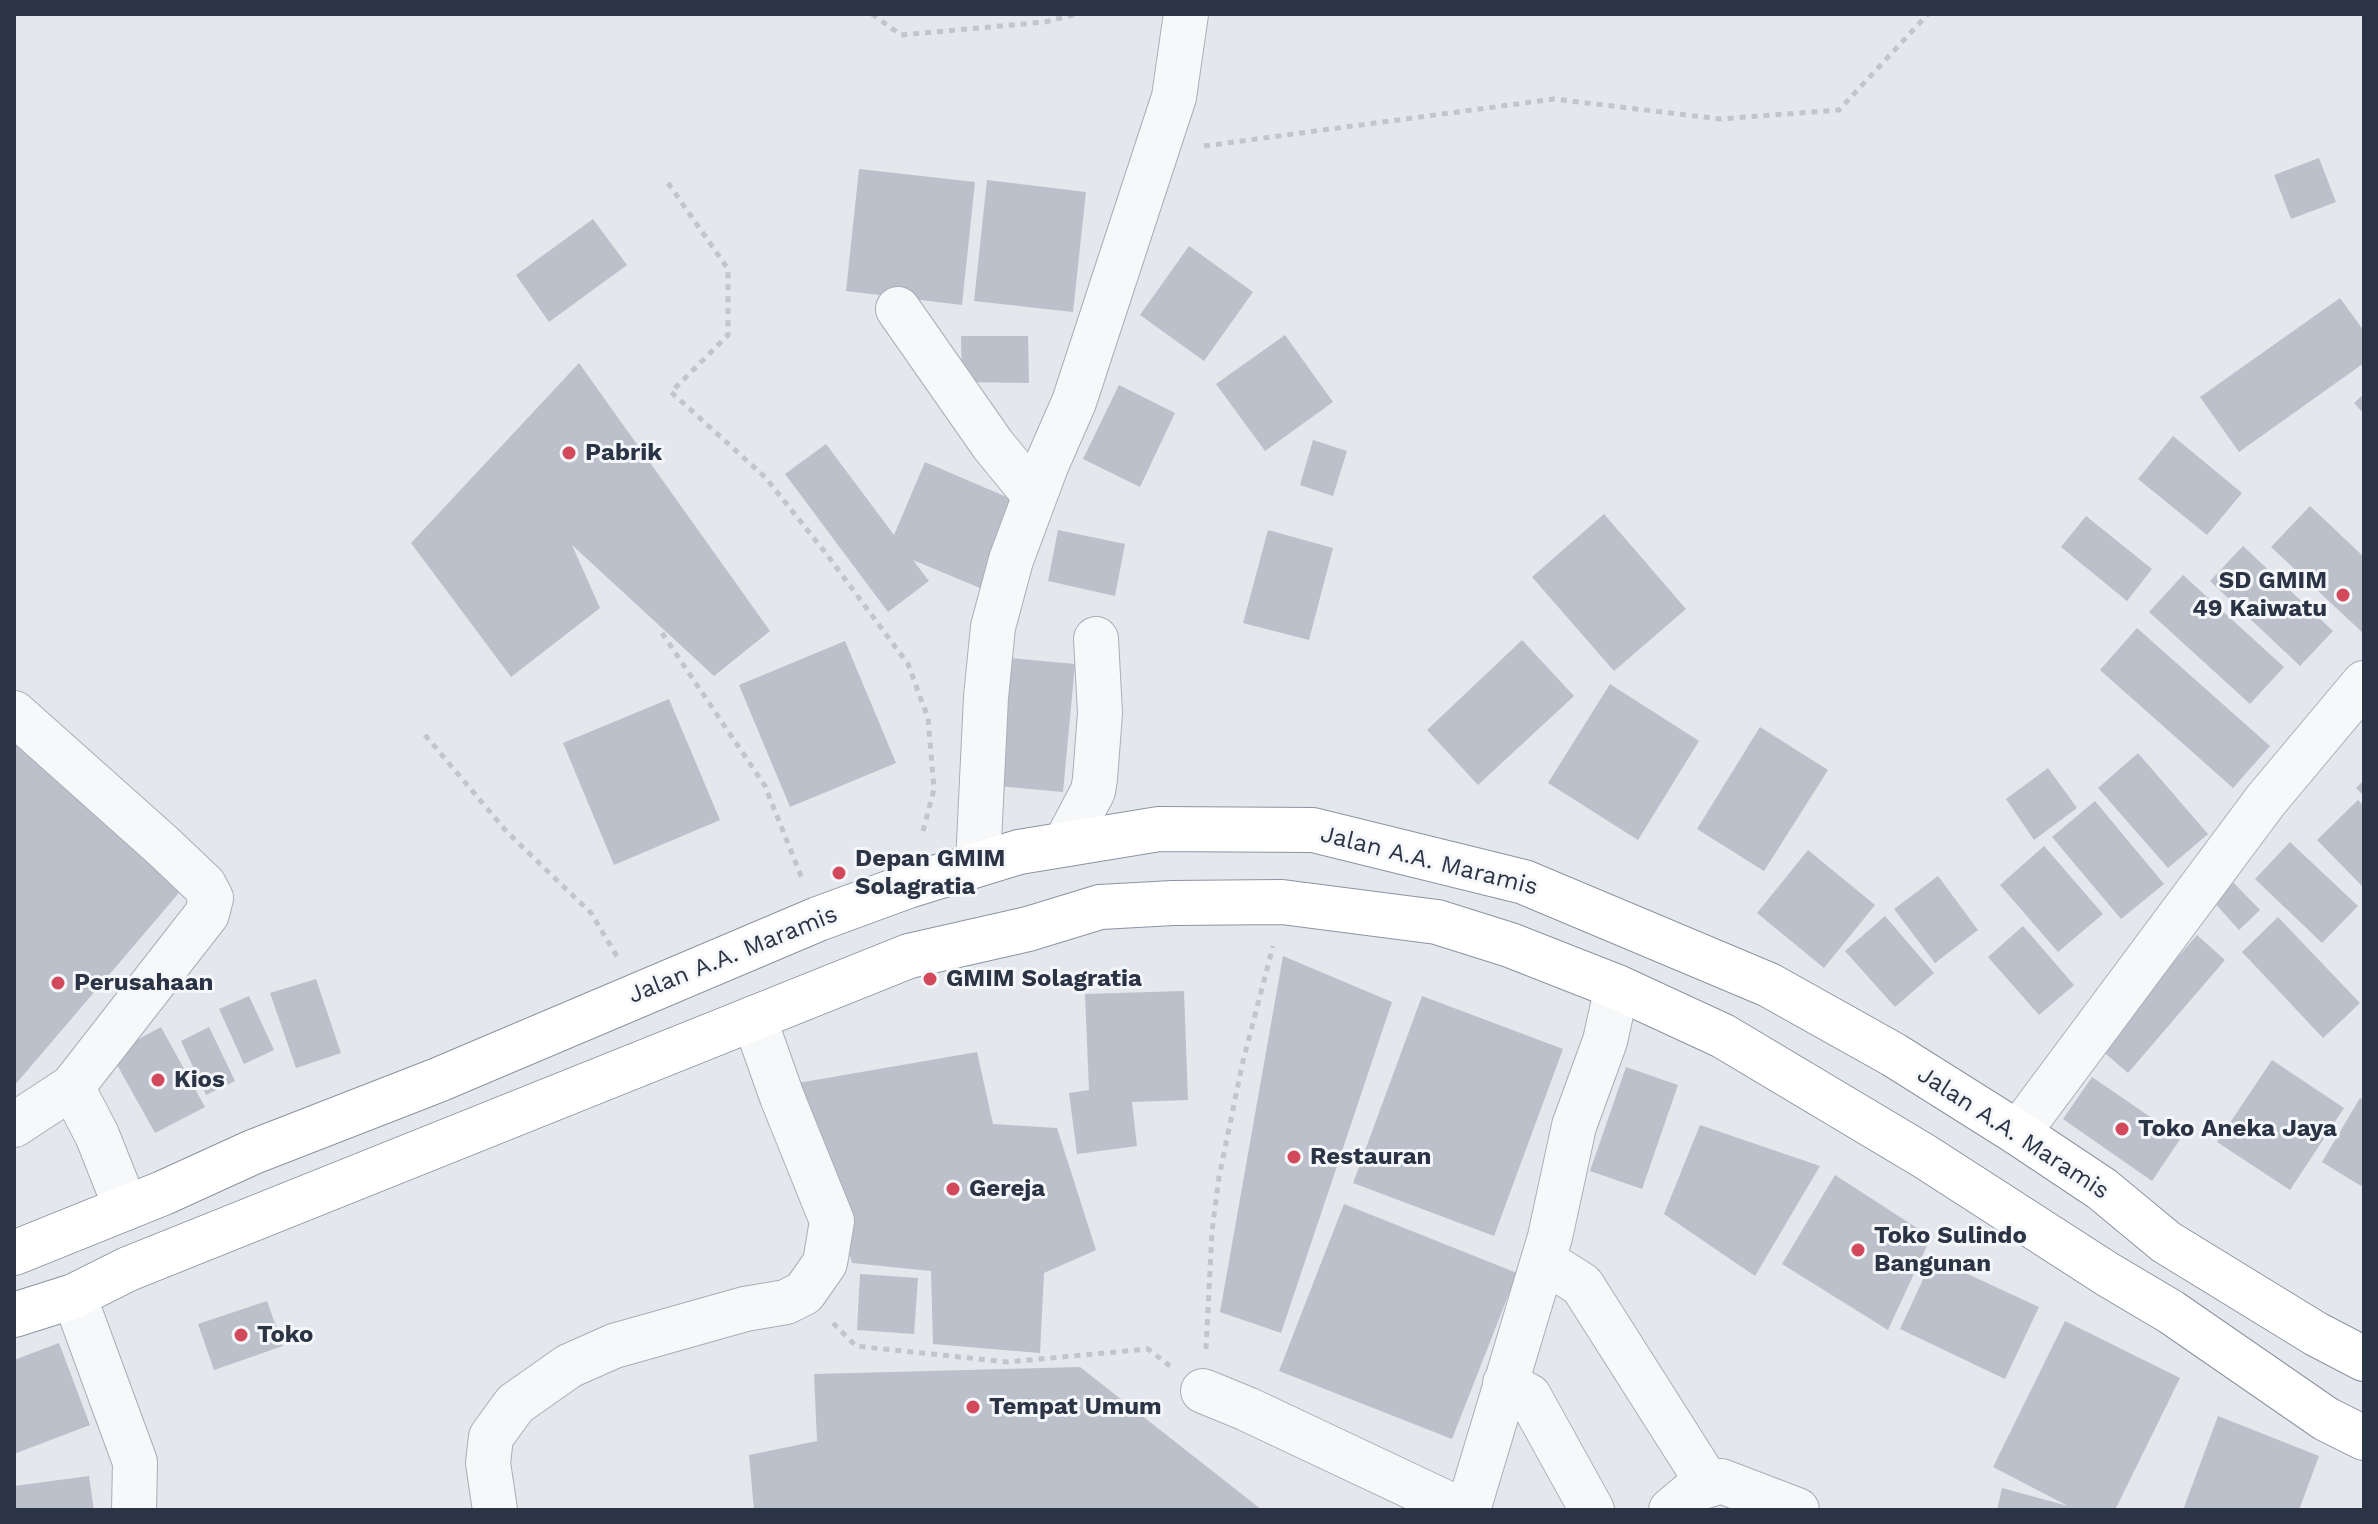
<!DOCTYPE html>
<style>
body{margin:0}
#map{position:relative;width:2378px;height:1524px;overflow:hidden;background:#e4e7ec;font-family:"Work Sans",sans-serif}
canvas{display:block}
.frame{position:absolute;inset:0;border:16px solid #2b3445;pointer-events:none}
</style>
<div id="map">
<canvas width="2378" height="1524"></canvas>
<div class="frame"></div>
</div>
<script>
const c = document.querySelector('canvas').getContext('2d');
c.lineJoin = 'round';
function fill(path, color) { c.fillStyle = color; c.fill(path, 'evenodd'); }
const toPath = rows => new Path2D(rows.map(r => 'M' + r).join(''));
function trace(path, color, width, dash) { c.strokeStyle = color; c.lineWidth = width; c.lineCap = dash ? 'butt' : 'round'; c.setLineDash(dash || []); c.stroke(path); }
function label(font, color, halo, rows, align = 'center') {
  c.font = font + ' "Work Sans",sans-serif'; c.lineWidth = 6; c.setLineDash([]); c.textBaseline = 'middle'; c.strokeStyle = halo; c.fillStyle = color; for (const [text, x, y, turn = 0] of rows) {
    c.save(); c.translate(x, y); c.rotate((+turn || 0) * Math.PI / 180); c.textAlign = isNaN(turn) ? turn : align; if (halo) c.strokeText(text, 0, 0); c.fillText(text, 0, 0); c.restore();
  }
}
fill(toPath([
 [2319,158,2336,202,2291,219,2274,175],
 [859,169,975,182,962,305,846,291],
 [987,180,1086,192,1073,312,974,301],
 [593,219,627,265,549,322,516,275],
 [1189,246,1253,292,1204,361,1140,315],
 [2340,298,2364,331,2364,363,2239,452,2200,397],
 [1285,335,1333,402,1265,451,1216,384],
 [961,336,1028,336,1029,383,962,382],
 [579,363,770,631,714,676,572,545,600,608,511,677,411,543],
 [1119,385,1175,413,1140,487,1083,459],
 [2364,394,2364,414,2354,403],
 [2173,436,2242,493,2207,535,2138,479],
 [1313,440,1347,451,1333,496,1300,485],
 [826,444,894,535,925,462,1016,501,980,588,913,560,929,581,888,612,785,474],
 [2310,506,2364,557,2364,634,2271,547],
 [1604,514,1686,609,1614,671,1532,577],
 [2086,516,2152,569,2127,601,2061,547],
 [1058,530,1125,544,1115,596,1048,581],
 [1268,530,1333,548,1309,640,1243,623],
 [2243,546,2333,631,2300,666,2210,581],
 [2183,575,2284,667,2250,704,2149,612],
 [2137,628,2270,746,2233,788,2100,670],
 [1522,640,1574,696,1478,785,1427,730],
 [845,641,896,763,790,807,739,685],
 [1010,658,1075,664,1063,792,998,786],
 [1610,684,1699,741,1638,840,1548,783],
 [669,699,720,820,614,865,563,743],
 [1760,727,1828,770,1764,871,1697,829],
 [14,728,190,880,14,1086],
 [2138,753,2208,834,2168,868,2098,788],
 [2048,768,2077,808,2034,840,2006,799],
 [2364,780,2364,796,2356,788],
 [2358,800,2364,806,2364,888,2317,840],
 [2095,801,2164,884,2121,919,2052,837],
 [2290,842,2358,906,2322,943,2255,879],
 [2044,846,2103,914,2058,952,2000,885],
 [1808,850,1875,905,1824,968,1757,913],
 [1938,876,1978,930,1935,963,1894,909],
 [2232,881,2260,910,2239,930,2211,899],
 [1885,916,1934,973,1895,1007,1845,951],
 [2278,917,2360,1003,2323,1038,2242,952],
 [2023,926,2074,985,2039,1015,1988,957],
 [2197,935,2225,960,2128,1073,2099,1048],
 [1283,956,1392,1002,1281,1333,1220,1312],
 [316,979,341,1053,296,1068,270,993],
 [1184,991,1188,1100,1132,1102,1137,1146,1077,1154,1069,1093,1089,1090,1085,994],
 [249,996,274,1050,244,1064,219,1009],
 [1422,996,1563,1049,1494,1236,1353,1183],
 [161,1027,205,1107,155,1133,111,1054],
 [209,1027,235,1081,206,1095,181,1041],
 [977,1052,993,1124,1057,1128,1096,1250,1044,1273,1040,1353,933,1344,931,1271,852,1263,798,1083],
 [2272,1060,2344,1108,2290,1190,2217,1142],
 [1626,1067,1678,1085,1642,1189,1590,1171],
 [2092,1077,2181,1138,2152,1181,2063,1119],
 [2360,1098,2364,1100,2364,1180,2361,1186,2322,1162],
 [1700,1125,1820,1166,1755,1276,1664,1214],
 [1835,1175,1931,1237,1888,1330,1782,1264],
 [1344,1204,1517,1273,1452,1439,1279,1371],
 [1933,1258,2039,1307,2005,1379,1900,1329],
 [860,1274,918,1278,914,1334,857,1330],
 [267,1301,283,1346,214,1370,198,1324],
 [2065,1321,2180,1378,2115,1510,1997,1510,2002,1488,2068,1506,1993,1467],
 [59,1343,90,1425,14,1454,14,1360],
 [1080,1367,1262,1510,754,1510,749,1455,817,1441,814,1374],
 [2218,1416,2319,1456,2299,1510,2183,1510],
 [89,1476,94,1510,14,1510,14,1486]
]), '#bbc0ca');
const minor = toPath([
 [898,309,993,445,1034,495],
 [14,713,163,846,204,885,211,898,207,914,72,1087],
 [1065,844,1093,791,1095,779,1100,713,1096,639],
 [978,863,986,697,993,627,1011,560,1046,466,1074,402,1174,97,1186,14],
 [14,1125,72,1087,97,1135,126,1208],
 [2018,1133,2266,800,2364,683],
 [1543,1260,1582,1285,1709,1485],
 [74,1296,135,1462,134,1510],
 [1505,1383,1529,1396,1592,1510],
 [1203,1391,1247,1409,1461,1510],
 [495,1510,488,1463,491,1437,515,1404,569,1366,614,1346,745,1309,786,1302,804,1293,825,1263,832,1221,782,1097,754,1018],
 [1468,1510,1550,1237,1574,1126,1605,1041,1617,987],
 [1671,1510,1696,1489,1721,1481,1797,1510]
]);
const highway = toPath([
 [14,1253,163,1193,253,1152,438,1080,818,919,908,886,1019,852,1159,829,1313,830,1524,882,1769,985,1894,1055,2018,1133,2102,1189,2166,1242,2316,1334,2364,1359],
 [14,1315,74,1296,128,1269,909,956,1028,929,1100,907,1173,903,1282,902,1437,922,1510,945,1617,987,1723,1036,1924,1156,2107,1274,2171,1312,2326,1419,2364,1438]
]);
trace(minor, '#a9aeb7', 46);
trace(highway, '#8b94a3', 46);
trace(toPath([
 [872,14,901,35,1045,22,1077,14],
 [1204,146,1554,99,1720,119,1839,110,1928,14],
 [668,183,728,269,728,335,671,392,765,477,825,552,908,664,928,718,934,789,922,835],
 [662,633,765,786,803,881],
 [425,735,507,832,591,913,618,958],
 [833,1323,856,1346,1007,1362,1148,1349,1170,1366],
 [1206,1349,1212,1231,1219,1177,1243,1061,1273,946]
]), '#c2c5cb', 5, [6, 6]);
trace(minor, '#f7f8fa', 44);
trace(highway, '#fff', 44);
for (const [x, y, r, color] of [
 [569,453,8,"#d1495b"],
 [2343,595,8,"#d1495b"],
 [839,873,8,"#d1495b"],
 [930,979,8,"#d1495b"],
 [58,983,8,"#d1495b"],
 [158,1080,8,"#d1495b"],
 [2122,1129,8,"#d1495b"],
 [1294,1157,8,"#d1495b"],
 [953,1189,8,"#d1495b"],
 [1858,1250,8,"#d1495b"],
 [241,1335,8,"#d1495b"],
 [973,1407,8,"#d1495b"]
]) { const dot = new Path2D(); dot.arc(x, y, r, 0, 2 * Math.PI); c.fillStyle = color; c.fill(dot); trace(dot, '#f4f6f9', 3); }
label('bold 24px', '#2b3445', '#f4f6f9', [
 ["Pabrik",585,453],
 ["SD GMIM",2327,581,"right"],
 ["49 Kaiwatu",2327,609,"right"],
 ["Depan GMIM",855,859],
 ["Solagratia",855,887],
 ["GMIM Solagratia",946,979],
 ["Perusahaan",74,983],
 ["Kios",174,1080],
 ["Toko Aneka Jaya",2138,1129],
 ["Restauran",1310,1157],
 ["Gereja",969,1189],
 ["Toko Sulindo",1874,1236],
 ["Bangunan",1874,1264],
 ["Toko",257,1335],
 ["Tempat Umum",989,1407]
], 'left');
label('24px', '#2b3445', '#f4f6f9', [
 ["Jalan A.A. Maramis",1429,861,14],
 ["Jalan A.A. Maramis",733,955,-22],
 ["Jalan A.A. Maramis",2013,1133,33]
]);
</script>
